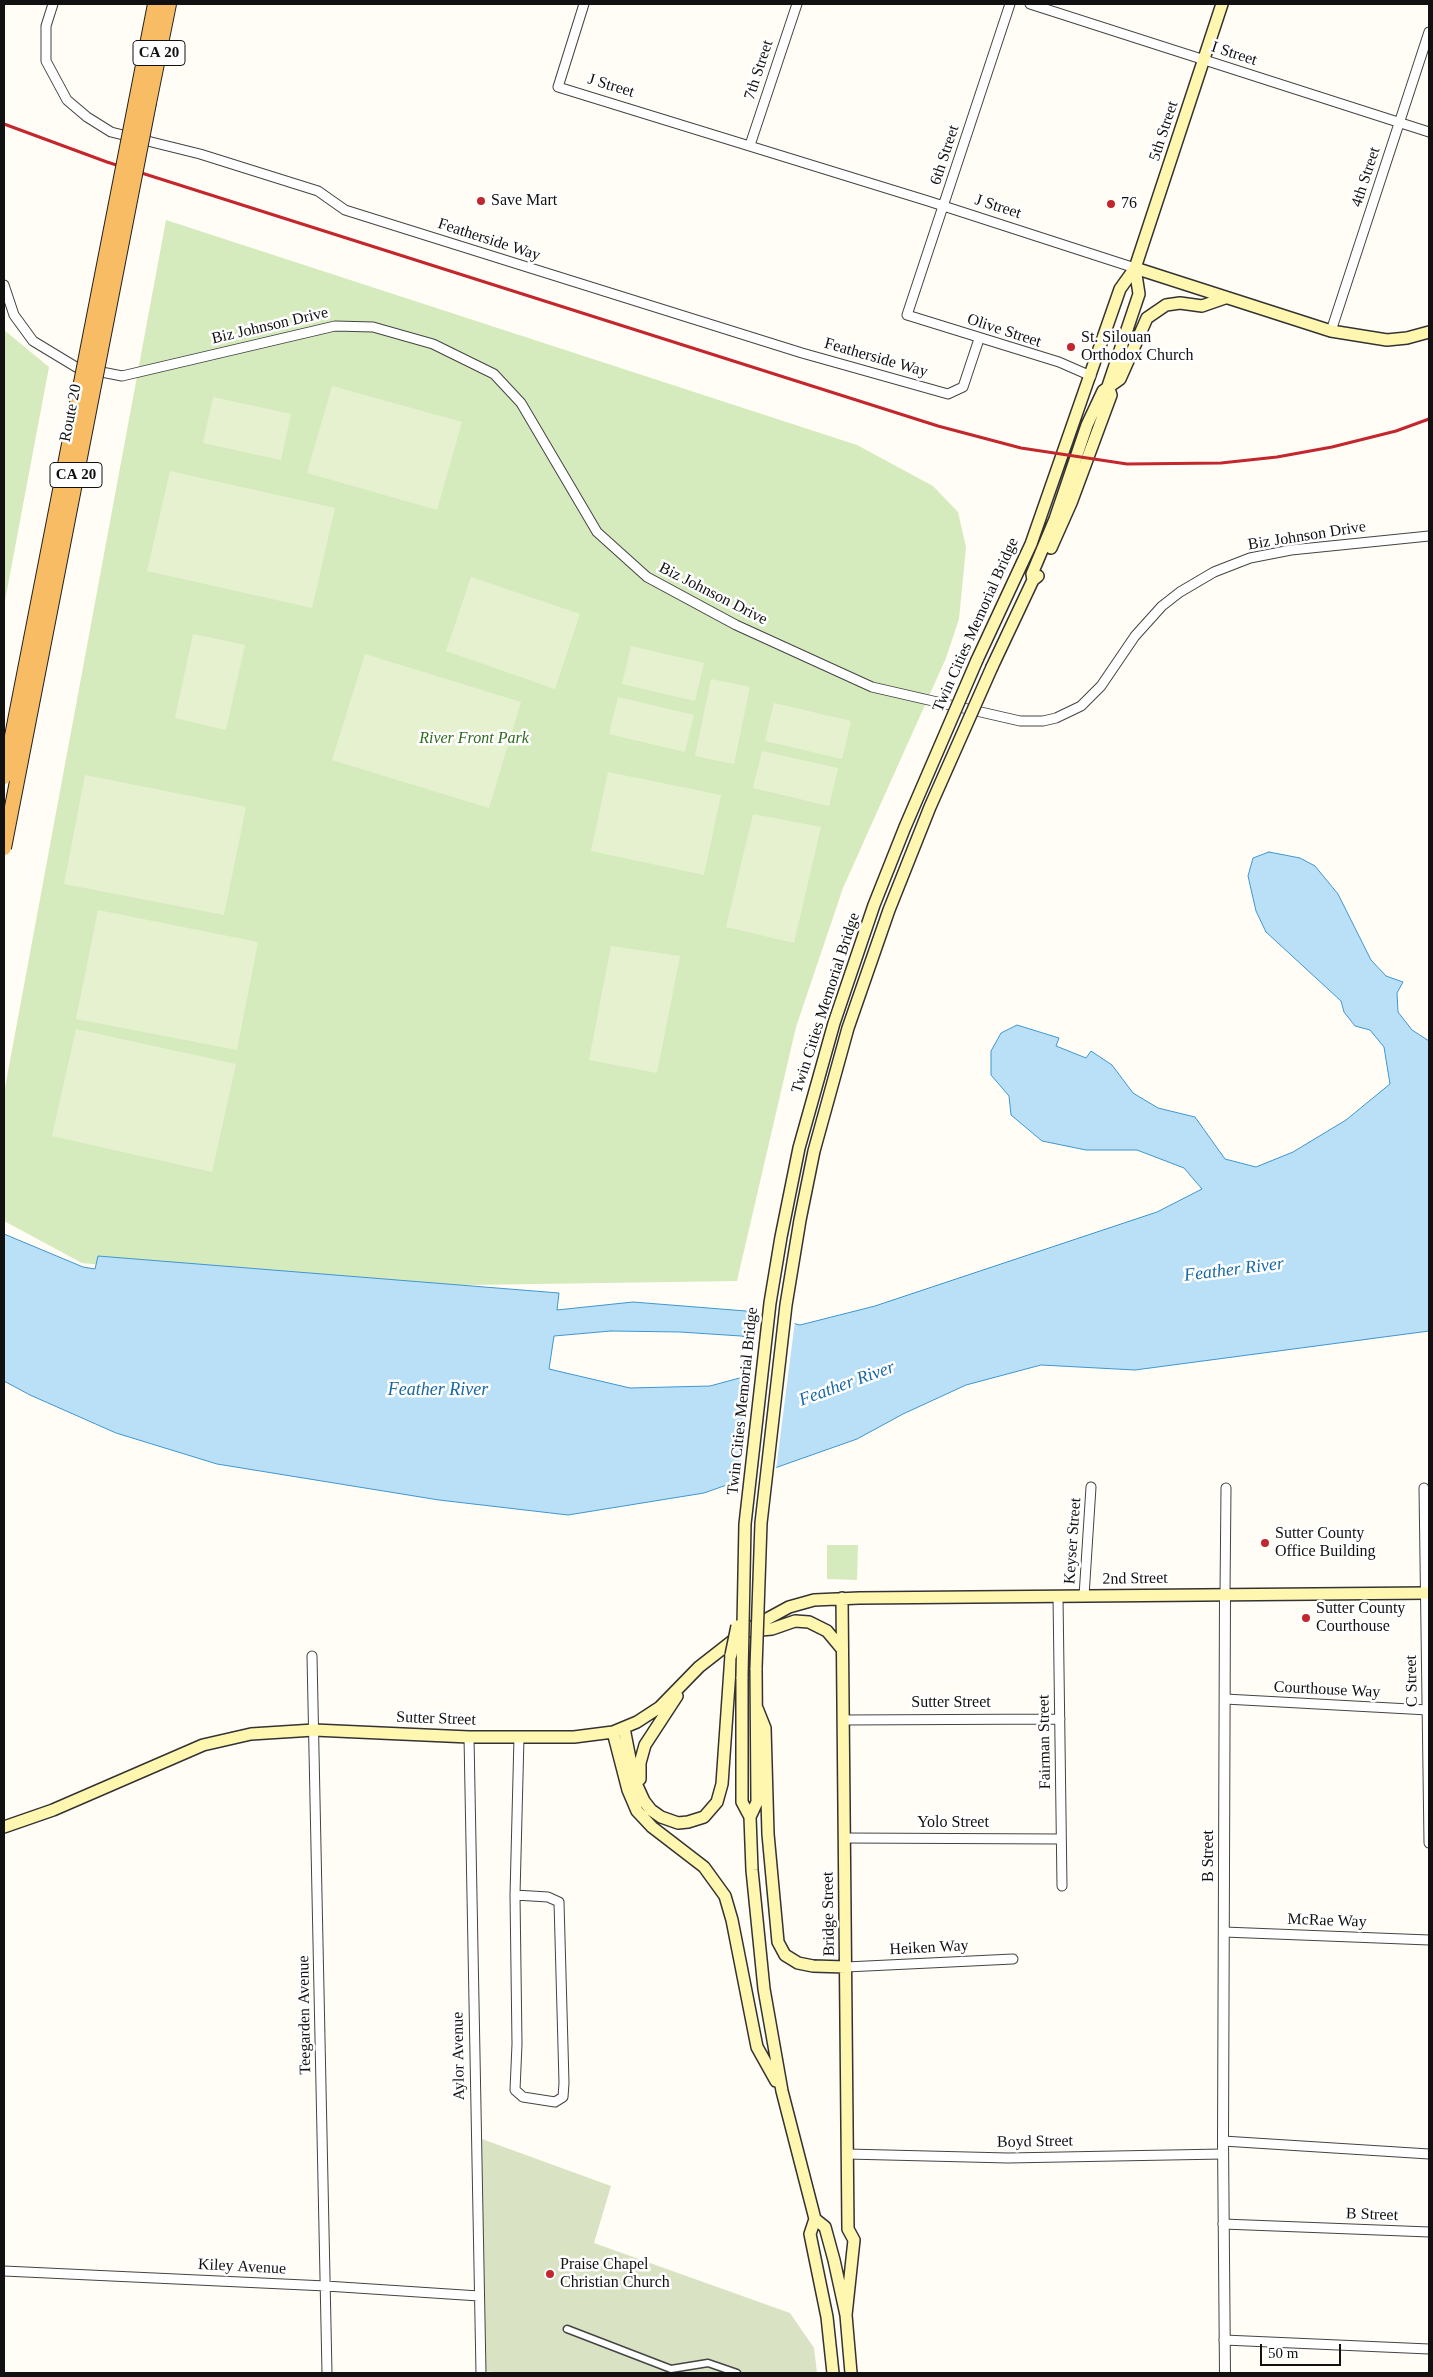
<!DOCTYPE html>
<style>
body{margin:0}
#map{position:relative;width:1433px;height:2377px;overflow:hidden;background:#fffdf5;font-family:Georgia,serif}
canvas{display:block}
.frame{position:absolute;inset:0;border:5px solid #111;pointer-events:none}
.scale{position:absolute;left:1260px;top:2344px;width:81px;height:22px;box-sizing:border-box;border:2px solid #111;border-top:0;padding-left:6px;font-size:15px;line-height:18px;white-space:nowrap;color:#111;-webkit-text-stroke:4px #fff;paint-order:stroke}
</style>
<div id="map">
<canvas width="1433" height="2377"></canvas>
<div class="frame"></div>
<div class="scale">50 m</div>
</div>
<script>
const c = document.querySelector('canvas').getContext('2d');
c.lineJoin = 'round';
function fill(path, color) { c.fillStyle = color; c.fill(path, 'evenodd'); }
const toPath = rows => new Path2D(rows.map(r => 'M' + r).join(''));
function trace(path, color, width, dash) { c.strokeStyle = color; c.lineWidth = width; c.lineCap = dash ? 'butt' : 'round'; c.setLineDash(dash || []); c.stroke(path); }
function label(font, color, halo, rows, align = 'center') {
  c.font = font + ' Georgia,serif'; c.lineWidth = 5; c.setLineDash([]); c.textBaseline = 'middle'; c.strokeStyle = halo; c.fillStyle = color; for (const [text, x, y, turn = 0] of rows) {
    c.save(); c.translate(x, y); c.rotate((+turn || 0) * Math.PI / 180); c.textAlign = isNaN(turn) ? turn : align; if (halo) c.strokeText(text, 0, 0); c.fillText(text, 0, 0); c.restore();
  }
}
fill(toPath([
 [166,220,857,445,933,486,958,512,966,547,959,619,946,658,843,888,796,1027,737,1281,338,1287,82,1263,4,1221,4,1093],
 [4,330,49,367,4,606],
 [827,1545,858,1545,857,1580,827,1579]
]), '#d5ebbd');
fill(toPath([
 [482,2139,611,2186,594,2243,790,2313,814,2348,817,2373,501,2373,484,2371]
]), '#d9e3c4');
fill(toPath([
 [332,386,462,422,437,510,307,473],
 [213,397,291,414,281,460,203,443],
 [170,471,335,508,312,608,147,571],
 [471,577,580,614,555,689,446,651],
 [193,634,245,645,226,730,175,718],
 [631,646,704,663,695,701,622,684],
 [365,654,521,702,489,808,332,760],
 [711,679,750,687,734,764,695,756],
 [618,697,694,715,685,752,609,734],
 [774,703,851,721,842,759,765,741],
 [762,751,838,768,829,806,753,788],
 [608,772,721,795,704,875,591,851],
 [85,775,246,807,224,915,64,884],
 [753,814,821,827,794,943,726,927],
 [98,910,258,942,237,1050,76,1019],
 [611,946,680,956,657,1073,589,1060],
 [76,1029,236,1064,212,1172,52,1136]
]), '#e6f2cf');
const water = toPath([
 [1269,852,1300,858,1315,866,1338,894,1371,960,1386,976,1403,982,1397,993,1398,1012,1412,1030,1429,1041,1429,1331,1135,1370,1041,1365,966,1385,903,1414,857,1439,704,1493,568,1515,439,1500,217,1464,116,1433,30,1395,4,1381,4,1234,83,1267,95,1269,98,1256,559,1293,557,1310,633,1302,746,1311,800,1325,875,1306,1157,1212,1202,1189,1184,1168,1137,1150,1086,1150,1042,1141,1011,1115,1009,1096,991,1075,991,1051,1001,1033,1017,1025,1059,1038,1056,1046,1086,1058,1091,1051,1112,1065,1133,1093,1158,1108,1195,1117,1225,1159,1256,1167,1293,1152,1346,1120,1390,1084,1384,1047,1370,1030,1355,1026,1344,1012,1341,1001,1266,932,1256,911,1248,876,1253,858,1269,852],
 [611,1331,680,1332,741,1336,765,1342,768,1362,747,1376,710,1386,630,1388,549,1369,554,1336,611,1331]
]);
fill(water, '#b9e0f7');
trace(water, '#3f96cf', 1);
fill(toPath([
 [757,1311,795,1321,776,1470,738,1484,748,1397,743,1393,744,1388,748,1386,750,1371,766,1360,764,1345,753,1342]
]), '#fffdf5');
const pedestrian = toPath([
 [567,2329,671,2369,708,2363,737,2373]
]);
const minor = toPath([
 [53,4,46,26,46,61,67,100,87,117,111,132,200,154,318,191,345,210,802,353,948,394,963,387,979,339],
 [584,4,558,87,928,201,1135,268],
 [1010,4,907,315,1059,362,1091,376],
 [1030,4,1429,132],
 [750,145,797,4],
 [4,285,14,315,33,341,76,367,122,376,335,326,373,327,433,344,494,374,521,403,597,532,647,577,736,625,872,687,1020,721,1043,721,1056,718,1081,706,1101,686,1135,636,1162,606,1180,592,1214,572,1250,558,1291,550,1429,536],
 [1331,331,1429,32],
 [1424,1488,1429,1843],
 [1225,1594,1226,1488],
 [1084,1596,1091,1487],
 [1058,1597,1062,1886],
 [312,1656,327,2373],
 [1225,1699,1428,1710],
 [843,1720,1060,1719],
 [469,1737,481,2373],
 [844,1838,1061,1839],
 [515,1895,548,1897,559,1902,564,2083,563,2097,555,2102,523,2097,515,2090,517,2044,515,1895,519,1737],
 [1224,1932,1429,1940],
 [846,1967,1013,1959],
 [1223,2141,1429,2154],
 [847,2154,1008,2158,1223,2154],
 [1223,2224,1429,2232],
 [4,2271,326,2286,479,2296],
 [1224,2340,1429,2349]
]);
const tertiary = toPath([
 [1225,2373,1223,2141,1225,1594]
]);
const secondary = toPath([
 [1135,268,1331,331,1387,340,1407,338,1429,332],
 [1108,386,1139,294,1135,268],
 [1051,548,1071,503,1111,395,1108,386],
 [1033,580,1032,574,1055,519,1087,425,1103,391,1120,379,1147,318,1166,305,1180,303,1202,306,1225,298],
 [977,660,1031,544,1120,289,1135,268,1222,4],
 [992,667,1033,580,1038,576],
 [842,1598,848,2229,854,2240,846,2315],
 [749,1631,772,1629,795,1621,809,1622,827,1631,842,1649],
 [742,1677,742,1802,750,1817,752,1870,764,1989,782,2091,815,2219,810,2234,827,2317,833,2373],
 [757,1708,765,1728,768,1834,778,1942,785,1955,798,1963,813,1966,846,1967],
 [624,1728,634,1779,644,1801,651,1810,661,1817,678,1823,688,1822,704,1817,717,1802,722,1784,731,1655],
 [613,1732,628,1790,637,1811,652,1827,704,1867,725,1896,732,1920,757,2047,776,2081],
 [640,1779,640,1763,645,1745,677,1696],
 [750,1817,757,1802,756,1668],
 [4,1827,53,1810,203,1745,251,1734,314,1730,469,1737,574,1737,613,1732,637,1722,660,1707,699,1667,745,1631,789,1607,814,1600,859,1598,1429,1593],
 [815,2219,825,2227,834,2260,846,2315,851,2373]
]);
const trunk = toPath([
 [136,101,155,4],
 [149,103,169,4]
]);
trace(pedestrian, '#444', 9);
trace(minor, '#444', 11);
trace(tertiary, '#444', 12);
trace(secondary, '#333', 14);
trace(trunk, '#222', 16);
trace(pedestrian, '#fff', 6);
trace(minor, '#fff', 9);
trace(tertiary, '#fff', 10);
trace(secondary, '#fff6b0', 11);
trace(trunk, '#f7bc64', 14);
trace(toPath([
 [4,124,107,162,938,426,1021,448,1127,464,1221,463,1277,457,1332,447,1396,431,1429,419]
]), '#c4262e', 3);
const secondaryBridge = toPath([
 [731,1655,737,1626],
 [756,1668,761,1523,786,1305,800,1220,814,1151,848,1028,889,910,930,807,992,667],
 [742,1677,745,1524,770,1303,781,1237,799,1148,834,1023,874,905,905,827,977,660]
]);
const trunkBridge = toPath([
 [4,777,136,101],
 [4,848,149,103]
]);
trace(secondaryBridge, '#333', 14, []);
trace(trunkBridge, '#222', 16, []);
trace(secondaryBridge, '#fff6b0', 11);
trace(trunkBridge, '#f7bc64', 14);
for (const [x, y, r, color] of [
 [481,201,5,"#c4262e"],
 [1111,204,5,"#c4262e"],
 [1071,347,5,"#c4262e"],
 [1265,1543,5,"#c4262e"],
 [1306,1618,5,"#c4262e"],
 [550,2274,5,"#c4262e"]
]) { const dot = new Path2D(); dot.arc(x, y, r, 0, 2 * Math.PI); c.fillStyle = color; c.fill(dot); trace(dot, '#fff', 2); }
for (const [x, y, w] of [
 [159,53,52],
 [76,475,52]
]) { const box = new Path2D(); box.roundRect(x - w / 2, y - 12.5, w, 25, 4); c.fillStyle = '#fff'; c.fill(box); trace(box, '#111', 1); }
label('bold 15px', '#111', null, [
 ["CA 20",159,53],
 ["CA 20",76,475]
]);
label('16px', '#111', '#fff', [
 ["I Street",1234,54,18],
 ["7th Street",759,70,-72],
 ["J Street",611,86,17],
 ["5th Street",1164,131,-72],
 ["6th Street",945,155,-72],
 ["4th Street",1366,177,-72],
 ["J Street",998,207,18],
 ["Featherside Way",489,240,18],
 ["Biz Johnson Drive",270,326,-13],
 ["Olive Street",1004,331,18],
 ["Featherside Way",876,358,16],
 ["Route 20",71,413,-79],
 ["Biz Johnson Drive",1307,536,-9],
 ["Biz Johnson Drive",713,594,27],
 ["Twin Cities Memorial Bridge",976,625,-66],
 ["Twin Cities Memorial Bridge",826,1003,-72],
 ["Twin Cities Memorial Bridge",743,1401,-84],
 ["Keyser Street",1073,1541,-86],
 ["2nd Street",1135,1579,-1],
 ["C Street",1412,1681,-91],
 ["Courthouse Way",1327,1690,3],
 ["Sutter Street",951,1703],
 ["Sutter Street",436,1719,2],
 ["Fairman Street",1045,1742,-91],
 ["Yolo Street",953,1823],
 ["B Street",1209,1856,-90],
 ["Bridge Street",829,1914,-91],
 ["McRae Way",1327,1921,2],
 ["Heiken Way",929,1948,-3],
 ["Teegarden Avenue",305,2015,-91],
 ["Aylor Avenue",459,2056,-91],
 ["Boyd Street",1035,2142,-1],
 ["B Street",1372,2215,2],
 ["Kiley Avenue",242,2267,3]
]);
label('16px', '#111', '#fff', [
 ["Save Mart",491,201],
 ["76",1121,204],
 ["St. Silouan",1081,338],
 ["Orthodox Church",1081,356],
 ["Sutter County",1275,1534],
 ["Office Building",1275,1552],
 ["Sutter County",1316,1609],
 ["Courthouse",1316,1627],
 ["Praise Chapel",560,2265],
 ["Christian Church",560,2283]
], 'left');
label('italic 16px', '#2f6b1f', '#fff', [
 ["River Front Park",474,739]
]);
label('italic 18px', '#1768a6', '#fff', [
 ["Feather River",1234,1270,-7],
 ["Feather River",847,1384,-20],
 ["Feather River",438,1390]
]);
</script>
